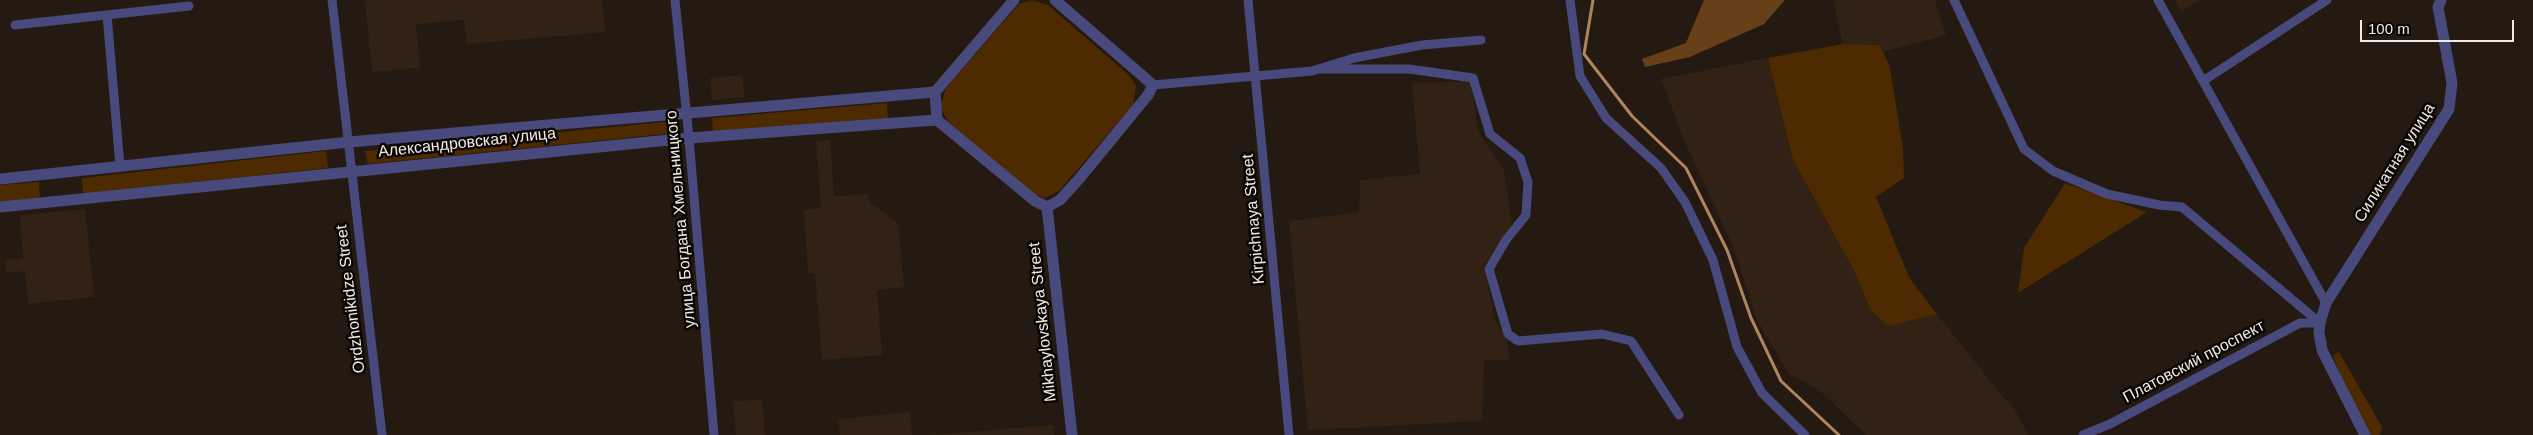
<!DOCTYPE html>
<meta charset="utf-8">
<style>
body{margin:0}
#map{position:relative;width:2533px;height:435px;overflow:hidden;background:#241a11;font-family:Arial,sans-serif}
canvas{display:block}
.scale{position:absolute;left:2360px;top:20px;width:154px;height:22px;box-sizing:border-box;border:2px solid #f1eae4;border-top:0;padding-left:6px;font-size:15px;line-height:18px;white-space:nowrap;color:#f1eae4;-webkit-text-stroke:4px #0a0604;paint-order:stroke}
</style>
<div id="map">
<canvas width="2533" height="435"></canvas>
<div class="scale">100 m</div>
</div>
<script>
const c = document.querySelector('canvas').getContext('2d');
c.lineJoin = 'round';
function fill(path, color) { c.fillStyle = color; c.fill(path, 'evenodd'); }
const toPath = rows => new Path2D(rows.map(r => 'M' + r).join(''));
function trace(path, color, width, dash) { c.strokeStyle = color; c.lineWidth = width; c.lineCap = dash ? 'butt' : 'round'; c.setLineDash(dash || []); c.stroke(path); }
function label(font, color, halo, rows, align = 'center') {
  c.font = font + ' Arial,sans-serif'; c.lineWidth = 5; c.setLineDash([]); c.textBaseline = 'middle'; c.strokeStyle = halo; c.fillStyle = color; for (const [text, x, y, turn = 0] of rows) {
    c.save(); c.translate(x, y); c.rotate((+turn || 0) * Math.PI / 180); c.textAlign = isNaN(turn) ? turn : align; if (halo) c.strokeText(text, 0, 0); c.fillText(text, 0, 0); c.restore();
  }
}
fill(toPath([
 [365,0,602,0,605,32,467,44,464,20,416,24,420,68,372,72],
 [1833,0,1935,0,1946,35,1883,52,1880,45,1843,44],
 [2175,0,2199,0,2181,12],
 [1768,58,1793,160,1854,272,1871,311,1889,326,1937,314,2002,396,2014,408,2028,435,1866,435,1818,389,1789,374,1756,318,1734,249,1685,142,1661,79],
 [742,75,745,97,712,100,710,78],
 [1471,81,1478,131,1504,170,1513,231,1484,265,1495,320,1507,340,1510,360,1484,360,1482,421,1308,430,1289,221,1359,212,1360,180,1420,174,1412,83],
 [830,140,834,196,868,194,869,202,898,223,904,287,877,290,882,355,822,360,815,273,808,273,804,210,821,208,816,141],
 [85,209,94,297,28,304,25,271,6,273,5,260,23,258,20,215],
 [762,400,765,435,736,435,733,401],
 [910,412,912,435,840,435,838,419],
 [1054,425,1054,435,928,435,945,434]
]), '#312215');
fill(toPath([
 [1032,0,1048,5,1129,75,1136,86,1133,105,1059,191,1045,198,1032,194,948,122,940,107,946,88,1019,4],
 [1843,44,1880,45,1890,68,1903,149,1904,178,1876,197,1910,279,1937,314,1889,326,1871,311,1854,271,1793,160,1768,58],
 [887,103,888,120,713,131,712,118],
 [674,121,674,133,368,164,365,151],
 [326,151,328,168,83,194,82,178],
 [39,182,40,200,0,204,0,185],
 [2065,183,2147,212,2018,293,2024,248],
 [2339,352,2382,427,2380,435,2371,435,2344,385,2333,355]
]), '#4e2a01');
fill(toPath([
 [1704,0,1785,0,1764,24,1690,57,1645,67,1642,59,1686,43]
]), '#673f19');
trace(toPath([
 [1593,0,1584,54,1632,116,1686,168,1727,250,1751,318,1781,381,1839,435]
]), '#ae855d', 3);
trace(toPath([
 [332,0,382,435],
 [675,0,689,138,714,435],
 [1248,0,1289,435],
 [1570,0,1580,76,1606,118,1661,168,1685,202,1713,260,1737,347,1762,393,1805,435],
 [1954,0,2024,149,2053,171,2107,194,2159,205,2182,207,2320,323],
 [2158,0,2326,303],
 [107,15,120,166],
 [15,25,189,6],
 [1318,69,1409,69,1473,78,1490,134,1520,158,1528,182,1526,215,1506,240,1489,269,1508,334,1518,341,1602,334,1631,341,1679,415],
 [2203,81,2327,0],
 [1153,85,1312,71,1354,58,1422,45,1481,40],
 [2083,435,2110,424,2300,323,2320,323]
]), '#48497c', 9);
trace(toPath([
 [1014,0,935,92,937,120,1035,201,1047,207,1060,200,1079,179,1148,95,1153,85,1055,0],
 [0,179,349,142,935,92],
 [0,207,689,138,937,120],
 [1047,207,1072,435],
 [2365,435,2322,350,2319,333,2320,323,2326,303,2449,109,2452,83,2438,7,2441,0]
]), '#48497c', 11);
label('16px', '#f1eae4', '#0a0604', [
 ["Александровская улица",467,143,-6],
 ["Силикатная улица",2395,163,-58],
 ["улица Богдана Хмельницкого",681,219,-95],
 ["Kirpichnaya Street",1254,219,-95],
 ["Ordzhonikidze Street",351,299,-97],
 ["Mikhaylovskaya Street",1043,322,-96],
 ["Платовский проспект",2194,362,-28]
]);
</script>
